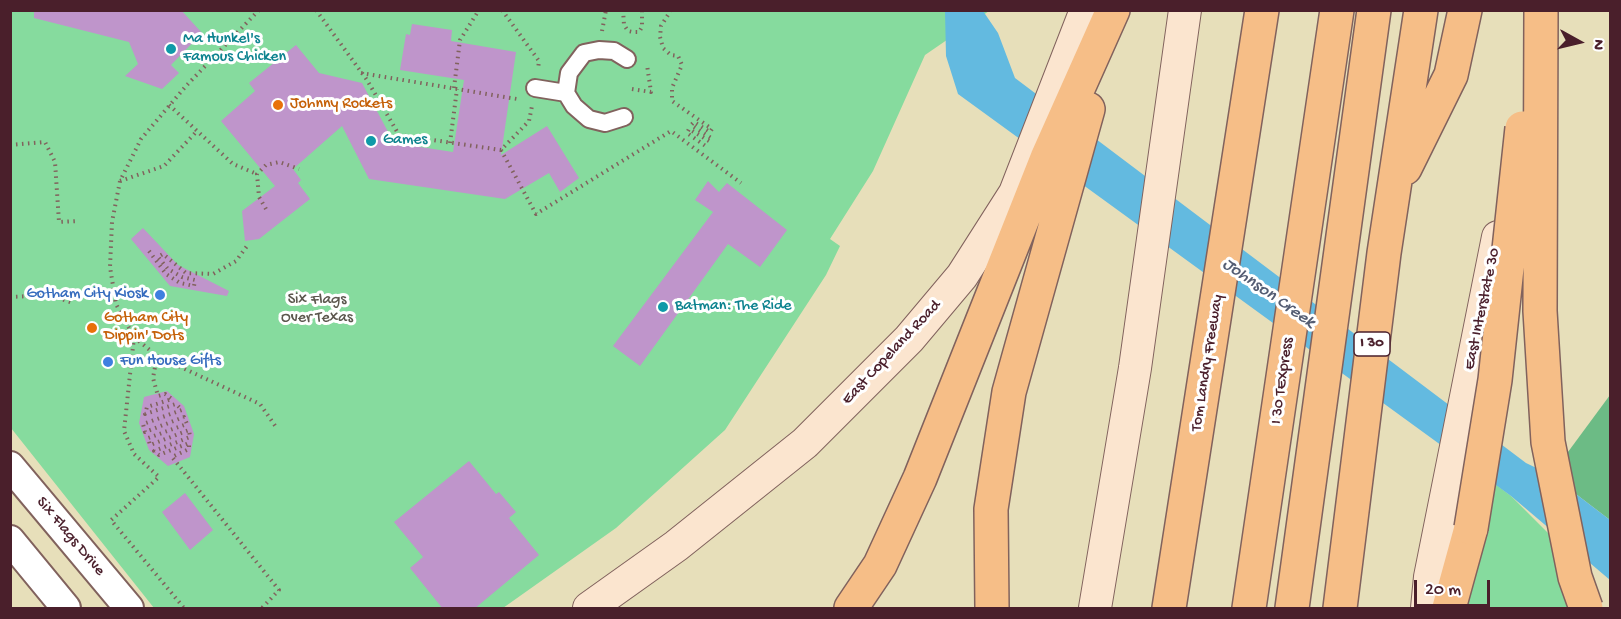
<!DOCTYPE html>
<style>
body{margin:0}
#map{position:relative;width:1621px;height:619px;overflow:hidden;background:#e7dfba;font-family:"Gochi Hand",sans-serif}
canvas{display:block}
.frame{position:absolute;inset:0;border:12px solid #4a1f2b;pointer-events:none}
.north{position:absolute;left:1549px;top:12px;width:60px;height:60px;-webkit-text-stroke:4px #fff;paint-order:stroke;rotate:98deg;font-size:16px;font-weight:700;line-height:24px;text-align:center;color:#4a1f2b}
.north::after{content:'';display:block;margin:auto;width:21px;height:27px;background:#4a1f2b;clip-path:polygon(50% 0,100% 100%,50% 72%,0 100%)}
.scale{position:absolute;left:1414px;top:580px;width:76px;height:27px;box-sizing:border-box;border:3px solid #4a1f2b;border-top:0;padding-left:8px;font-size:18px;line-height:21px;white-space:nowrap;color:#4a1f2b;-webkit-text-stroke:4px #fff;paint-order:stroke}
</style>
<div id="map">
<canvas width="1621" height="619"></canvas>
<div class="frame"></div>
<div class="north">N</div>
<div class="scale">20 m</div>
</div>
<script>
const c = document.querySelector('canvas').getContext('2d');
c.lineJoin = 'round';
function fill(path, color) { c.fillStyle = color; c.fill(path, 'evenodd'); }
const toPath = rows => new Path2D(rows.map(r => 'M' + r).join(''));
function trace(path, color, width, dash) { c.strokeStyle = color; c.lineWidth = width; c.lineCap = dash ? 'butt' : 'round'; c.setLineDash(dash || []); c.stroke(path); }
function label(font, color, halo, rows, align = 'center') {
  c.font = font + ' "Gochi Hand",sans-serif'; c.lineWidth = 6; c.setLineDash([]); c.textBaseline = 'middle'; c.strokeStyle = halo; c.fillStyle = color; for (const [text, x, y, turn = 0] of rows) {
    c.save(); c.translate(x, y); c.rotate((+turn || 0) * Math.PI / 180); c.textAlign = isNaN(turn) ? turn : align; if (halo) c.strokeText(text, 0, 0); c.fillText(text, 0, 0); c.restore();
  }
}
fill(toPath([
 [10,11,989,11,925,55,873,171,830,239,840,246,826,275,725,430,616,528,503,608,154,608,11,428],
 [1495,484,1511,496,1550,535,1574,608,1462,608]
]), '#86db9e');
fill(toPath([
 [1610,395,1610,520,1551,475]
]), '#6cbb85');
fill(toPath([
 [945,11,983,11,998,33,1015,78,1526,463,1551,475,1610,520,1610,580,1511,496,958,94,946,56]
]), '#63bae0');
fill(toPath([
 [34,10,181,10,202,33,171,65,179,73,162,89,125,76,138,64,129,42,34,18],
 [412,24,452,30,451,41,516,52,501,155,547,126,579,178,560,192,549,173,505,199,369,179,342,126,293,169,301,180,298,183,310,199,259,239,245,241,242,211,275,186,221,121,255,91,249,83,296,45,319,73,362,83,394,143,453,152,464,80,400,70,406,34,410,35],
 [708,181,719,192,727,183,787,230,760,267,728,244,640,366,613,346,713,212,695,200],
 [143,228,178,265,229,291,227,296,170,286,131,239],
 [167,391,184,406,194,434,190,457,168,466,149,450,139,423,144,397],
 [469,461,496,494,499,492,516,512,509,518,539,555,474,609,443,609,410,568,423,557,394,522],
 [185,493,213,530,190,550,162,512]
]), '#bf95cb');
const pedestrian = toPath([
 [535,88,566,93,574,106,589,119,605,123,624,117],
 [566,93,569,73,584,53,599,50,614,51,627,59]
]);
const tertiary = toPath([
 [10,466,129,608],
 [10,540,66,608]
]);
const secondary = toPath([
 [589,608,676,546,805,443,909,339,962,276,1015,193,1086,10],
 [1095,608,1135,368,1185,10],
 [1427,608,1430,577,1498,237]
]);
const motorway = toPath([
 [1405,168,1451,75,1465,10],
 [851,608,880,565,920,478,1047,158,1113,10],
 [992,608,991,509,1009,392,1088,109],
 [1169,608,1262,10],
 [1249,608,1337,10],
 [1292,608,1374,10],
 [1340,608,1384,253,1421,10],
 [1449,608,1471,528]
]);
trace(pedestrian, '#81625d', 20);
trace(tertiary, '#81625d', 32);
trace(secondary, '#81625d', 34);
trace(motorway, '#81625d', 36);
trace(toPath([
 [259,10,186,86,141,139,120,181,112,222,110,267,116,304,134,337,157,356,260,404,276,427],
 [316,10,367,80,399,135,501,150,529,121,532,106],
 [502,10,539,61,538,69],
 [623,10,624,25,628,31,633,32,639,32,642,27,642,10],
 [671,10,661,26,660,37,663,48,671,55,678,56,682,65,672,88,672,101,712,129,710,132,694,122,691,125,711,138,709,141,689,129,687,133,707,147],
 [602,31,606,10],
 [361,73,517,99],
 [454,88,460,40,479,10],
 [632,89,651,92,647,65],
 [169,105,233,164,257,174],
 [450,143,457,89],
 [10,145,45,142,55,162,59,222,78,221],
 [501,150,536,214,671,131,741,183],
 [120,181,164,166,197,131],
 [266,209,259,197,257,174,266,165,279,162,299,169],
 [149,251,166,274,180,283,194,286,195,280,182,277,168,269,158,257,163,254,186,273,213,274,236,261,247,246],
 [10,297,50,295,73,303],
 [134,337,124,431,134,454,159,477,111,520,184,608],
 [157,356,153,378,158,396,165,394,172,399,147,407,145,414,176,404,182,410,143,424,145,432,184,417,187,424,148,438,150,445,189,430,190,437,154,451,159,455,189,443,189,449,172,457,279,590,262,608]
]), '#81625d', 4, [1.5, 4.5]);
trace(pedestrian, '#fff', 16);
trace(tertiary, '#fff', 28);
trace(secondary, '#fbe5cf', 32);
trace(motorway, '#f6be87', 33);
const motorwayBridge = toPath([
 [1541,10,1540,311,1548,442,1575,577,1586,608],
 [1471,528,1495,380,1522,128]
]);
trace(motorwayBridge, '#81625d', 36, []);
trace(motorwayBridge, '#f6be87', 33);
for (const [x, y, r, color] of [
 [171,49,6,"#0f9aa8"],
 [278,105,6,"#e8710a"],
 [371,141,6,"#0f9aa8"],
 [160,295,6,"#3f7fe0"],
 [663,307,6,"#0f9aa8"],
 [92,328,6,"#e8710a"],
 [108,362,6,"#3f7fe0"]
]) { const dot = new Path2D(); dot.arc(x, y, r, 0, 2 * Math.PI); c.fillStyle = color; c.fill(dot); trace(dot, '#fff', 2); }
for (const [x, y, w] of [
 [1372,344,36]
]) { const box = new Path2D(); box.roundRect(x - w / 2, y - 12, w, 24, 4.5); c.fillStyle = '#fff'; c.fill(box); trace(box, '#4a1f2b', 1.5); }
label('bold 15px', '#4a1f2b', null, [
 ["I 30",1372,344]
]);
label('16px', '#0d838f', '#fff', [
 ["Ma Hunkel's",183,40],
 ["Famous Chicken",183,58],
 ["Games",383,141],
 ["Batman: The Ride",675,307]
], 'left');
label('16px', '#c56008', '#fff', [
 ["Johnny Rockets",290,105],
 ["Gotham City",104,319],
 ["Dippin' Dots",104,337]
], 'left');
label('16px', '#366cbe', '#fff', [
 ["Gotham City Kiosk",148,295],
 ["Fun House Gifts",120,362,"left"]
], 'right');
label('16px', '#5c574e', '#fff', [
 ["Six Flags",317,301],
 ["Over Texas",317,319]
]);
label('16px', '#4a1f2b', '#fff', [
 ["East Interstate 30",1483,309,-78],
 ["East Copeland Road",892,353,-47],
 ["Tom Landry Freeway",1208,363,-81],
 ["I 30 TEXpress",1283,381,-82],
 ["Six Flags Drive",70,537,50]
]);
label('italic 18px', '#545d73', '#fff', [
 ["Johnson Creek",1268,294,35]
]);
</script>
